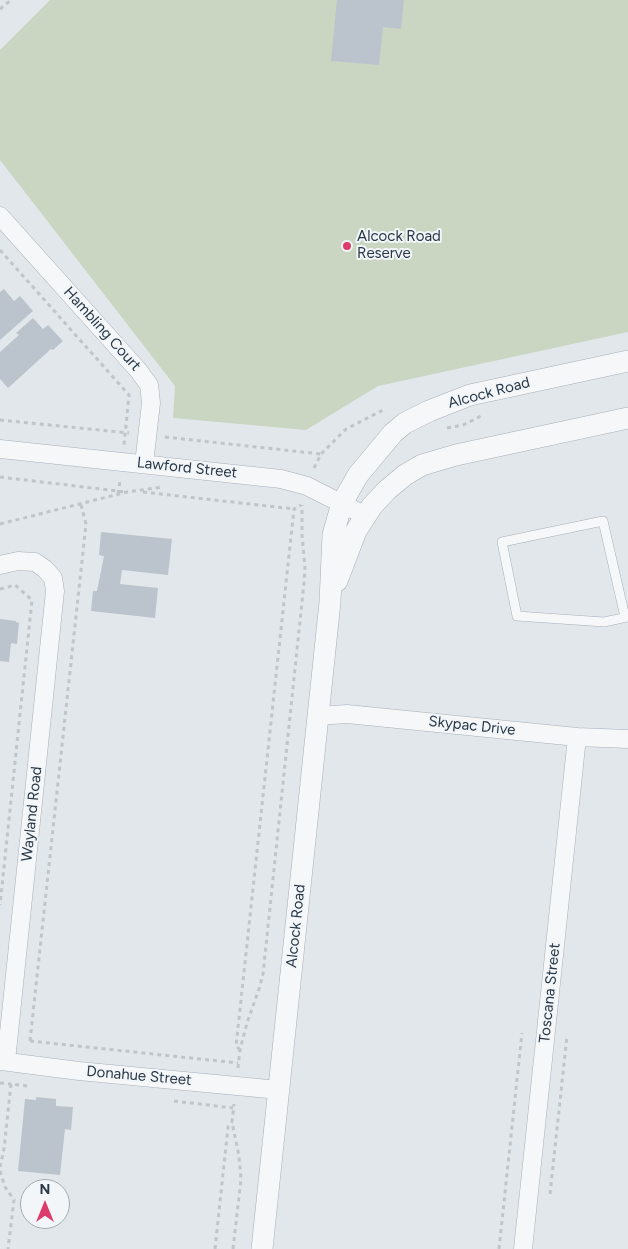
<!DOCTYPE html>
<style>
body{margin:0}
#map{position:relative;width:628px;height:1249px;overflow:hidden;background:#e2e7ec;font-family:Figtree,sans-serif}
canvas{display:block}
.north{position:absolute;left:20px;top:1179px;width:50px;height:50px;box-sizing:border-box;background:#f2f6f9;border:1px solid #a1aab1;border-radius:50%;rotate:0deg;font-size:14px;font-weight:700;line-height:20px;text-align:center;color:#283746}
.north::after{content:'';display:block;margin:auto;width:18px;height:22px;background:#dc3b6c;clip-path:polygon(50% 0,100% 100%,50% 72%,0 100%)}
</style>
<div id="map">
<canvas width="628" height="1249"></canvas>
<div class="north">N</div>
</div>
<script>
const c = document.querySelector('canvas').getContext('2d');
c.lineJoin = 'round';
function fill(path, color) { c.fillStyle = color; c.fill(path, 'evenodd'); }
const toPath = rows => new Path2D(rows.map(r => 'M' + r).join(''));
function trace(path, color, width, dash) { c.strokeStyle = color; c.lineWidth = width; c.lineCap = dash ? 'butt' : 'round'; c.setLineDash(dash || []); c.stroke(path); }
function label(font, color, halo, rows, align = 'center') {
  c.font = font + ' Figtree,sans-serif'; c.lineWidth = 4; c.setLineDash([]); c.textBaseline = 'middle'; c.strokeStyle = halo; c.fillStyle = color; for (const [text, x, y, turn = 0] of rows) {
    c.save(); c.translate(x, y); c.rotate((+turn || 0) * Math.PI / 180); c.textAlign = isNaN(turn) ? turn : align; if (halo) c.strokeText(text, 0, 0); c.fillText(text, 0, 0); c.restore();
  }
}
fill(toPath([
 [50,0,628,0,628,332,378,386,306,430,173,418,175,386,0,160,0,50]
]), '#cad6c2');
fill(toPath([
 [337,0,404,0,401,29,383,27,379,65,331,61],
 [4,289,14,301,20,296,33,311,0,340,0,292],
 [33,318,43,329,48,325,63,341,53,350,51,349,8,388,0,379,0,352,19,335,16,333],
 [101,532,172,539,168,575,122,570,120,584,158,588,155,618,91,611,93,591,97,591,104,556,99,555],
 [0,619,16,621,16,622,19,623,17,644,11,643,9,662,0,661],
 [36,1097,56,1099,56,1106,73,1107,71,1130,65,1129,60,1175,18,1171,25,1099,36,1100]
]), '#bbc4cc');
const service = toPath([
 [625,617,603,521,502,542,517,616,604,622,628,617]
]);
const minor = toPath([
 [0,216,138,370,149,385,151,403,144,464],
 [0,449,281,479,307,486,366,516],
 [0,565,18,561,35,562,45,569,53,578,55,591,6,1061],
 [317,716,347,714,577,737,628,739],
 [0,1061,79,1071,279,1090],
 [523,1249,577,737]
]);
const tertiary = toPath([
 [337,581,356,531,372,506,387,490,405,475,422,465,456,455,628,418],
 [262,1249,330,602,333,535,342,503,358,475,393,433,405,423,429,411,470,395,628,361]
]);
trace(service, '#a6afb7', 10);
trace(minor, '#a6afb7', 19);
trace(tertiary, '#a6afb7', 22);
trace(toPath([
 [0,9,11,0],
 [0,250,129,395,124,445],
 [0,420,129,433],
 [447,428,463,425,481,416],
 [165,437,321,454],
 [314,468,321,454,346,429,383,410,386,412],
 [0,477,126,492],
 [143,492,294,509],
 [118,494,120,481],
 [0,524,127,492,163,487],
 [0,589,15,585,32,600,0,905],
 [30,1041,86,524,81,505],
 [30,1041,238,1063],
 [240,1050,236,1046,294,509,301,505],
 [238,1068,240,1050,247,1023,259,989,263,974,304,583,305,568,302,535,302,505],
 [0,1083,11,1084],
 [174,1101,233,1108],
 [0,1167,4,1149,11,1084,28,1086],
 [0,1171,5,1187,14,1200,8,1249],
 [550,1194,567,1036],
 [215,1249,228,1127,232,1122],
 [233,1249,241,1179,239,1156,232,1122,234,1104],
 [499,1249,522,1033]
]), '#c0c5ca', 3, [4, 4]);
trace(service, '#f5f7f9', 9);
trace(minor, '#f5f7f9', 18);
trace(tertiary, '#f5f7f9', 21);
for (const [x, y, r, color] of [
 [347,246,5,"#dc3b6c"]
]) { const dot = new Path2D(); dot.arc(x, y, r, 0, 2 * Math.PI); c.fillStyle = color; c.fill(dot); trace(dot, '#f2f6f9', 2); }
label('15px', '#283746', '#f2f6f9', [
 ["Alcock Road",357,237],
 ["Reserve",357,254]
], 'left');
label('15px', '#283746', '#f2f6f9', [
 ["Hambling Court",102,329,48],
 ["Alcock Road",489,393,-15],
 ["Lawford Street",187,468,6],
 ["Skypac Drive",472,726,6],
 ["Wayland Road",32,814,-84],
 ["Alcock Road",296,926,-84],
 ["Toscana Street",550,993,-84],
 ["Donahue Street",139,1076,5]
]);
</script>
